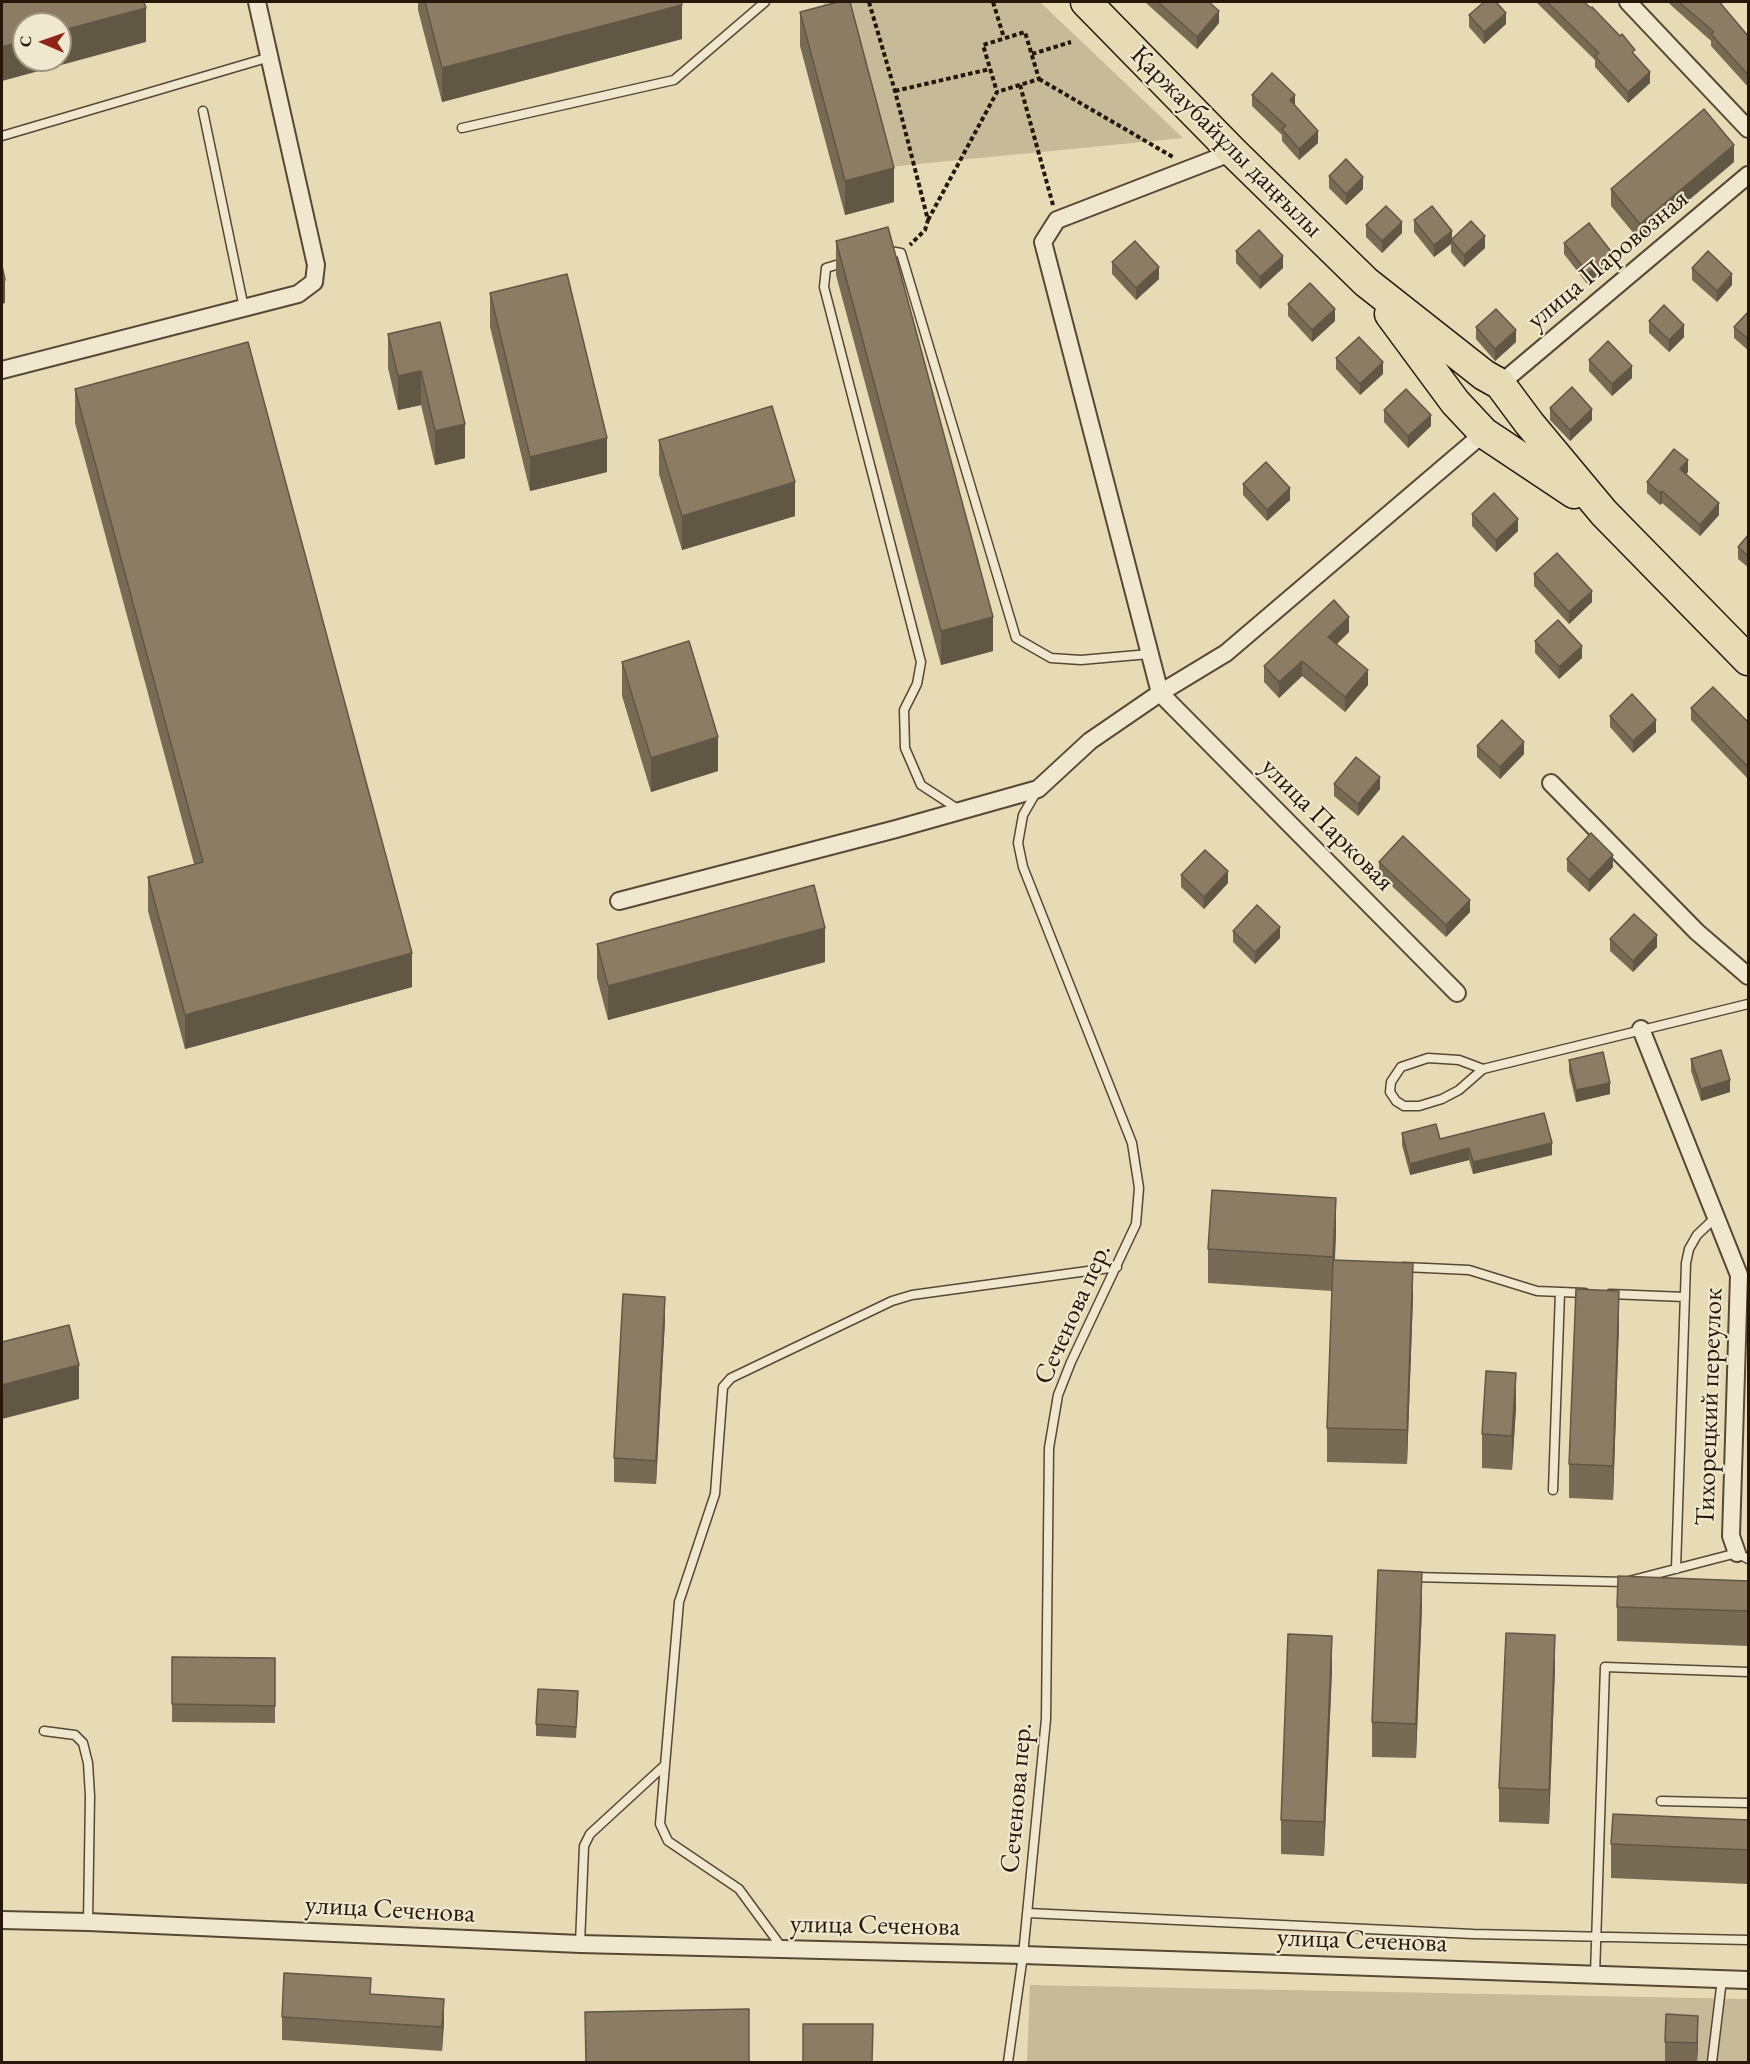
<!DOCTYPE html>
<meta charset="utf-8">
<style>
body{margin:0}
#map{position:relative;width:1750px;height:2064px;overflow:hidden;background:#e7dbb5;font-family:"EB Garamond",serif}
canvas{display:block}
.frame{position:absolute;inset:0;border:3px solid #28160a;pointer-events:none}
.north{position:absolute;left:12px;top:12px;width:60px;height:60px;box-sizing:border-box;background:#efe8cf;border:2px solid #9f9480;border-radius:50%;rotate:272deg;font-size:16px;font-weight:700;line-height:24px;text-align:center;color:#28160a}
.north::after{content:'';display:block;margin:auto;width:21px;height:27px;background:#8f2418;clip-path:polygon(50% 0,100% 100%,50% 72%,0 100%)}
</style>
<div id="map">
<canvas width="1750" height="2064"></canvas>
<div class="frame"></div>
<div class="north">С</div>
</div>
<script>
const c = document.querySelector('canvas').getContext('2d');
c.lineJoin = 'round';
function fill(path, color) { c.fillStyle = color; c.fill(path, 'evenodd'); }
const toPath = rows => new Path2D(rows.map(r => 'M' + r).join(''));
function trace(path, color, width, dash) { c.strokeStyle = color; c.lineWidth = width; c.lineCap = dash ? 'butt' : 'round'; c.setLineDash(dash || []); c.stroke(path); }
function label(font, color, halo, rows, align = 'center') {
  c.font = font + ' "EB Garamond",serif'; c.lineWidth = 4.5; c.setLineDash([]); c.textBaseline = 'middle'; c.strokeStyle = halo; c.fillStyle = color; for (const [text, x, y, turn = 0] of rows) {
    c.save(); c.translate(x, y); c.rotate((+turn || 0) * Math.PI / 180); c.textAlign = isNaN(turn) ? turn : align; if (halo) c.strokeText(text, 0, 0); c.fillText(text, 0, 0); c.restore();
  }
}
fill(toPath([
 [823,2,1040,2,1183,138,868,169],
 [1030,1985,1748,1999,1748,2062,1027,2062]
]), '#c7ba98');
const lane = toPath([
 [203,111,244,308],
 [462,128,674,80,765,2],
 [2,136,270,57],
 [884,250,901,253,1016,638,1051,658,1081,660,1149,654],
 [846,262,826,268,824,287,921,662,917,684,904,710,905,748,921,785,961,811],
 [1483,1069,1459,1060,1428,1058,1401,1067,1391,1082,1390,1092,1396,1101,1404,1106,1419,1106,1442,1099,1459,1090,1483,1069,1748,1004],
 [1404,1267,1469,1270,1537,1291,1585,1293],
 [1610,1294,1685,1297],
 [1553,1490,1560,1292],
 [1676,1569,1686,1263,1689,1249,1697,1235,1716,1217],
 [1412,1577,1625,1582,1737,1553,1748,1559],
 [44,1731,75,1735,83,1743,88,1763,90,1796,88,1922],
 [1661,1801,1748,1803],
 [1028,1913,1473,1934,1748,1940],
 [580,1944,584,1846,590,1834,665,1765],
 [783,1949,739,1889,668,1841,660,1824,679,1602,715,1494,723,1387,731,1378,892,1301,912,1295,1117,1267],
 [1595,1975,1605,1667,1748,1672],
 [1008,2062,1023,1955,1046,1719,1049,1448,1058,1395,1071,1362,1136,1224,1139,1188,1132,1143,1023,867,1018,843,1023,815,1038,789],
 [1712,2062,1722,1979]
]);
const street = toPath([
 [1628,2,1748,129],
 [1233,152,1057,220,1043,242,1160,693,1457,993],
 [2,370,298,294,314,282,316,265,257,2],
 [1500,384,1748,175],
 [1551,783,1697,932,1748,976],
 [619,901,896,829,1038,789,1090,741,1160,693,1226,653,1484,433],
 [1641,1029,1739,1275,1731,1536,1737,1553],
 [2,1920,88,1922,580,1944,1023,1955,1748,1980]
]);
const highway = toPath([
 [1086,2,1233,152,1366,282,1484,375,1500,384,1529,423,1604,513,1748,660],
 [1390,314,1455,402,1484,433,1574,493]
]);
trace(lane, '#584735', 11);
trace(street, '#584735', 20);
trace(highway, '#28160a', 33);
trace(toPath([
 [869,2,895,91,928,220,925,230,910,245],
 [993,2,1004,38],
 [1032,54,1071,42],
 [1039,79,1173,157],
 [1020,85,1053,205],
 [895,91,990,69],
 [928,220,997,92,983,45,1025,32,1039,79,997,92]
]), '#28160a', 4, [4.5, 3]);
trace(lane, '#efe8cf', 8);
trace(street, '#efe8cf', 16);
trace(highway, '#e7dbb5', 30);
fill(toPath([
 [418,2,681,2,682,39,442,102,418,10],
 [1145,2,1209,2,1219,23,1197,49],
 [1536,2,1584,2,1635,55,1650,83,1628,103,1595,67,1595,60],
 [1668,2,1722,2,1722,6,1749,37,1749,88,1711,46,1711,41,1673,7],
 [800,12,894,202,845,215,800,46],
 [1469,15,1506,24,1484,44,1469,27],
 [1252,95,1295,106,1318,143,1299,160,1282,141,1282,135,1252,106],
 [1734,162,1640,241,1611,206,1611,189],
 [1329,176,1363,189,1346,205,1329,188],
 [1414,220,1452,238,1485,248,1464,267,1451,252,1451,244,1434,257,1414,232],
 [1366,225,1402,233,1382,253,1366,237],
 [836,241,993,651,941,665,836,275],
 [1564,243,1613,266,1588,285,1564,254],
 [1236,251,1283,268,1260,289,1236,263],
 [1112,262,1159,279,1136,300,1112,274],
 [1692,268,1732,285,1717,302,1692,280],
 [490,293,607,472,530,491,490,327],
 [1288,304,1335,321,1312,342,1288,316],
 [1749,311,1749,351,1734,338,1734,327],
 [1649,321,1684,337,1669,352,1649,333],
 [440,322,465,458,435,465,421,405,398,410,388,368,388,334],
 [1476,327,1516,342,1495,361,1476,339],
 [1336,358,1383,374,1360,395,1336,369],
 [1589,360,1632,378,1612,396,1589,371],
 [75,389,412,987,185,1049,148,911,148,877,194,864,75,423],
 [1550,408,1592,420,1570,441,1550,420],
 [1384,410,1431,426,1408,448,1384,422],
 [659,440,795,516,682,550,659,474],
 [1688,472,1686,474,1719,515,1700,536,1662,503,1660,505,1647,493,1647,482],
 [1243,484,1290,500,1267,521,1243,495],
 [1472,514,1518,531,1496,552,1472,526],
 [1749,534,1749,568,1738,559,1738,547],
 [1534,574,1592,602,1569,624,1534,586],
 [1349,632,1337,644,1368,685,1345,712,1302,676,1279,698,1264,682,1264,666],
 [1535,641,1582,658,1559,679,1535,653],
 [622,662,718,771,651,792,622,696],
 [1691,708,1749,723,1749,780,1691,720],
 [1610,716,1656,732,1633,753,1610,727],
 [1477,746,1524,754,1500,779,1477,757],
 [1334,784,1380,789,1358,816,1334,796],
 [1567,859,1613,867,1589,892,1567,871],
 [1379,862,1470,912,1446,937,1379,874],
 [1181,875,1228,883,1204,909,1181,887],
 [1233,931,1280,938,1255,964,1233,942],
 [1610,939,1657,947,1633,972,1610,951],
 [597,944,825,962,608,1020,597,978],
 [1691,1059,1730,1092,1701,1101,1691,1071],
 [1569,1060,1610,1094,1576,1102,1569,1072],
 [1402,1133,1440,1139,1552,1155,1473,1174,1469,1160,1410,1175,1402,1145],
 [1336,1232,1335,1260,1413,1297,1407,1464,1327,1462,1327,1428,1332,1291,1208,1283,1208,1249],
 [665,1320,656,1484,614,1482,614,1458],
 [1619,1325,1613,1500,1569,1498,1569,1464],
 [1516,1407,1512,1470,1482,1468,1482,1434],
 [1749,1581,1749,1646,1617,1641,1617,1607],
 [1422,1606,1416,1758,1372,1757,1372,1722],
 [172,1657,275,1658,275,1723,172,1722],
 [1555,1669,1549,1824,1499,1822,1499,1788],
 [1332,1670,1324,1856,1281,1854,1281,1820],
 [578,1702,576,1738,536,1736,536,1724],
 [1749,1820,1749,1884,1611,1878,1611,1844],
 [371,1994,444,2022,442,2051,282,2040,282,2017],
 [1698,2016,1697,2062,1665,2062,1665,2042]
]), '#786b55');
fill(toPath([
 [682,5,682,39,442,102,442,68],
 [146,8,146,42,2,81,2,47,24,41,24,60,60,60,60,31],
 [1219,11,1219,23,1197,49,1197,37],
 [1506,13,1506,24,1484,44,1484,32],
 [1650,72,1650,83,1628,103,1628,92],
 [1295,95,1295,106,1290,100],
 [1318,131,1318,143,1299,160,1299,149],
 [1734,145,1734,162,1640,241,1640,224],
 [894,168,894,202,845,215,845,181],
 [1363,177,1363,189,1346,205,1346,194],
 [1402,222,1402,233,1382,253,1382,241],
 [1452,231,1452,242,1451,240,1451,244,1434,257,1434,245],
 [1485,236,1485,248,1464,267,1464,255],
 [1613,254,1613,266,1588,285,1588,273],
 [1283,256,1283,268,1260,289,1260,277],
 [1159,267,1159,279,1136,300,1136,288],
 [1732,274,1732,285,1717,302,1717,291],
 [2,280,5,280,5,303,2,304],
 [1335,309,1335,321,1312,342,1312,330],
 [1684,325,1684,337,1669,352,1669,340],
 [1516,330,1516,342,1495,361,1495,349],
 [1383,362,1383,374,1360,395,1360,384],
 [1632,366,1632,378,1612,396,1612,384],
 [421,371,421,405,398,410,398,376],
 [1592,409,1592,420,1570,441,1570,430],
 [1431,415,1431,426,1408,448,1408,436],
 [465,424,465,458,435,465,435,431],
 [607,438,607,472,530,491,530,457],
 [1688,460,1688,472,1680,481,1680,469],
 [795,482,795,516,682,550,682,516],
 [1290,488,1290,500,1267,521,1267,510],
 [1662,491,1662,503,1660,505,1660,493],
 [1719,503,1719,515,1700,536,1700,525],
 [1518,519,1518,531,1496,552,1496,540],
 [1592,591,1592,602,1569,624,1569,612],
 [993,617,993,651,941,665,941,631],
 [1349,617,1349,632,1328,652,1328,637],
 [1582,646,1582,658,1559,679,1559,667],
 [1302,661,1302,676,1279,698,1279,682],
 [1368,670,1368,685,1345,712,1345,697],
 [1656,720,1656,732,1633,753,1633,741],
 [718,737,718,771,651,792,651,758],
 [1524,742,1524,754,1500,779,1500,767],
 [1380,777,1380,789,1358,816,1358,804],
 [1613,855,1613,867,1589,892,1589,880],
 [1228,871,1228,883,1204,909,1204,897],
 [1470,900,1470,912,1446,937,1446,925],
 [1280,927,1280,938,1255,964,1255,952],
 [825,928,825,962,608,1020,608,986],
 [1657,935,1657,947,1633,972,1633,961],
 [412,953,412,987,185,1049,185,1015],
 [1730,1080,1730,1092,1701,1101,1701,1089],
 [1610,1083,1610,1094,1576,1102,1576,1090],
 [1552,1143,1552,1155,1473,1174,1473,1162],
 [1469,1148,1469,1160,1410,1175,1410,1164],
 [1336,1198,1336,1232,1333,1291,1333,1257],
 [1413,1263,1413,1297,1407,1464,1407,1430],
 [1619,1291,1619,1325,1613,1500,1613,1466],
 [665,1297,665,1320,656,1484,656,1461],
 [79,1365,79,1399,2,1419,2,1385],
 [1516,1373,1516,1407,1512,1470,1512,1436],
 [1422,1572,1422,1606,1416,1758,1416,1724],
 [1555,1635,1555,1669,1549,1824,1549,1790],
 [1332,1636,1332,1670,1324,1856,1324,1822],
 [444,1999,444,2022,442,2051,442,2027],
 [1698,2016,1698,2050,1697,2062,1697,2043]
]), '#615745');
const building = toPath([
 [2,2,144,2,146,8,60,31,60,24,24,24,24,41,2,47,2,2],
 [425,2,681,2,682,5,442,68,425,2],
 [838,2,850,2,894,168,845,181,800,12,838,2],
 [1158,2,1209,2,1219,11,1197,37,1158,2],
 [1484,2,1496,2,1506,13,1484,32,1469,15,1484,2],
 [1547,2,1584,2,1591,8,1592,7,1620,36,1622,34,1635,50,1632,52,1650,72,1628,92,1595,56,1599,53,1547,2],
 [1679,2,1722,2,1721,4,1749,37,1749,76,1711,34,1714,32,1679,2],
 [1272,73,1295,95,1290,100,1318,131,1299,149,1282,129,1286,126,1252,95,1272,73],
 [1704,109,1734,145,1640,224,1611,189,1704,109],
 [1346,159,1363,177,1346,194,1329,176,1346,159],
 [1386,206,1402,222,1382,241,1366,225,1386,206],
 [1432,206,1452,231,1434,245,1414,220,1432,206],
 [1471,221,1485,236,1464,255,1451,240,1471,221],
 [1589,223,1613,254,1588,273,1564,243,1589,223],
 [888,227,993,617,941,631,836,241,888,227],
 [1259,230,1283,256,1260,277,1236,251,1259,230],
 [1135,241,1159,267,1136,288,1112,262,1135,241],
 [1708,251,1732,274,1717,291,1692,268,1708,251],
 [2,266,5,280,2,280,2,266],
 [567,274,607,438,530,457,490,293,567,274],
 [1310,283,1335,309,1312,330,1288,304,1310,283],
 [1664,305,1684,325,1669,340,1649,321,1664,305],
 [1496,309,1516,330,1495,349,1476,327,1496,309],
 [1749,311,1749,340,1734,327,1749,311],
 [440,322,465,424,435,431,421,371,398,376,388,334,440,322],
 [1359,337,1383,362,1360,384,1336,358,1359,337],
 [1608,341,1632,366,1612,384,1589,360,1608,341],
 [248,342,412,953,185,1015,148,877,203,862,75,389,248,342],
 [1572,387,1592,409,1570,430,1550,408,1572,387],
 [1406,389,1431,415,1408,436,1384,410,1406,389],
 [772,406,795,482,682,516,659,440,772,406],
 [1674,449,1688,460,1680,469,1719,503,1700,525,1662,491,1660,493,1647,482,1674,449],
 [1266,462,1290,488,1267,510,1243,484,1266,462],
 [1494,493,1518,519,1496,540,1472,514,1494,493],
 [1749,534,1749,557,1738,547,1749,534],
 [1557,553,1592,591,1569,612,1534,574,1557,553],
 [1334,600,1349,617,1328,637,1368,670,1345,697,1302,661,1279,682,1264,666,1334,600],
 [1558,620,1582,646,1559,667,1535,641,1558,620],
 [689,641,718,737,651,758,622,662,689,641],
 [1713,687,1749,723,1749,768,1691,708,1713,687],
 [1632,694,1656,720,1633,741,1610,716,1632,694],
 [1502,720,1524,742,1500,767,1477,746,1502,720],
 [1356,757,1380,777,1358,804,1334,784,1356,757],
 [1591,833,1613,855,1589,880,1567,859,1591,833],
 [1403,836,1470,900,1446,925,1379,862,1403,836],
 [1205,850,1228,871,1204,897,1181,875,1205,850],
 [814,885,825,928,608,986,597,944,814,885],
 [1257,905,1280,927,1255,952,1233,931,1257,905],
 [1634,914,1657,935,1633,961,1610,939,1634,914],
 [1721,1050,1730,1080,1701,1089,1691,1059,1721,1050],
 [1603,1052,1610,1083,1576,1090,1569,1060,1603,1052],
 [1544,1113,1552,1143,1473,1162,1469,1148,1410,1164,1402,1133,1436,1124,1440,1139,1544,1113],
 [1212,1190,1336,1198,1333,1257,1208,1249,1212,1190],
 [1333,1260,1413,1263,1407,1430,1327,1428,1333,1260],
 [1576,1289,1619,1291,1613,1466,1569,1464,1576,1289],
 [623,1294,665,1297,656,1461,614,1458,623,1294],
 [69,1325,79,1365,2,1385,2,1342,69,1325],
 [1486,1371,1516,1373,1512,1436,1482,1434,1486,1371],
 [1378,1570,1422,1572,1416,1724,1372,1722,1378,1570],
 [1618,1576,1749,1581,1749,1611,1617,1607,1618,1576],
 [1506,1633,1555,1635,1549,1790,1499,1788,1506,1633],
 [1288,1634,1332,1636,1324,1822,1281,1820,1288,1634],
 [172,1657,275,1658,275,1706,172,1704,172,1657],
 [538,1689,578,1691,576,1727,536,1724,538,1689],
 [1613,1814,1749,1820,1749,1850,1611,1844,1613,1814],
 [284,1973,371,1978,370,1994,444,1999,442,2027,282,2017,284,1973],
 [749,2009,749,2062,586,2062,585,2012,749,2009],
 [1666,2014,1698,2016,1697,2043,1665,2042,1666,2014],
 [803,2024,873,2024,872,2062,803,2062,803,2024]
]);
fill(building, '#8b7c63');
trace(building, '#615745', 1.5);
label('27px', '#28160a', '#efe8cf', [
 ["Қаржаубайұлы даңғылы",1226,142,45],
 ["улица Паровозная",1608,260,-40],
 ["улица Парковая",1327,825,45],
 ["Сеченова пер.",1073,1314,-66],
 ["Тихорецкий переулок",1710,1407,-88],
 ["Сеченова пер.",1017,1798,-85],
 ["улица Сеченова",390,1910,3],
 ["улица Сеченова",875,1926,1],
 ["улица Сеченова",1362,1941,2]
]);
</script>
